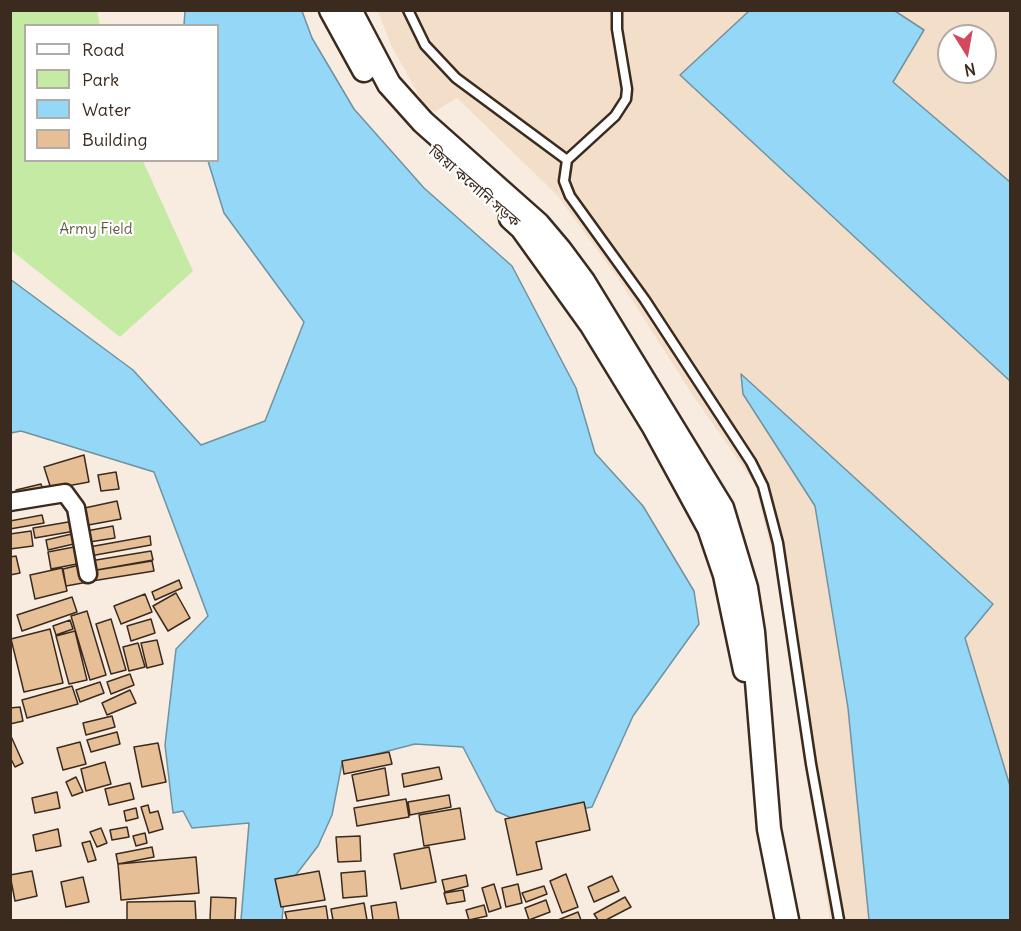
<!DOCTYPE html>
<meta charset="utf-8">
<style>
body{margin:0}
#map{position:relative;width:1021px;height:931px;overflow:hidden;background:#f8ece0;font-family:Delius,sans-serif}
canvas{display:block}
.frame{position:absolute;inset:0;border:12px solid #3b2a1e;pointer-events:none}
.legend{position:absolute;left:24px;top:24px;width:195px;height:138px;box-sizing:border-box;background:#fff;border:2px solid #b1aaa5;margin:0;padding:8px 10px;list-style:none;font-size:18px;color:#3b2a1e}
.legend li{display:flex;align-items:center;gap:12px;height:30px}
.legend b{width:30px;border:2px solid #b1aaa5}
.north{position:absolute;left:937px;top:24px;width:60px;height:60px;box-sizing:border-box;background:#fff;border:2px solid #b1aaa5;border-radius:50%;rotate:169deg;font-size:16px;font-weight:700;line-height:24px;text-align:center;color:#3b2a1e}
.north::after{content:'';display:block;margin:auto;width:21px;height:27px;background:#d1495b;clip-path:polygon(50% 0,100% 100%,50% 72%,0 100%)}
</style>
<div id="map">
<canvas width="1021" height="931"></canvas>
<div class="frame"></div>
<ul class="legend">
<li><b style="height:8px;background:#fff"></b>Road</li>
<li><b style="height:16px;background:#c5eaa3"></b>Park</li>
<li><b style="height:16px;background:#94d7f6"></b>Water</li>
<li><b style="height:16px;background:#e7bf97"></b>Building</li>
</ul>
<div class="north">N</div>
</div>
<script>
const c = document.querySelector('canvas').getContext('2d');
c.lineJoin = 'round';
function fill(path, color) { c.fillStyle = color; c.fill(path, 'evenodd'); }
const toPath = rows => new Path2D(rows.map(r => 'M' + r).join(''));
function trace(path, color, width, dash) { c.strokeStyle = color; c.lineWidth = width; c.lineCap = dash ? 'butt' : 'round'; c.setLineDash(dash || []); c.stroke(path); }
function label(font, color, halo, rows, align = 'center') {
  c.font = font + ' Delius,"Noto Sans Bengali",sans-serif'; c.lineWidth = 4.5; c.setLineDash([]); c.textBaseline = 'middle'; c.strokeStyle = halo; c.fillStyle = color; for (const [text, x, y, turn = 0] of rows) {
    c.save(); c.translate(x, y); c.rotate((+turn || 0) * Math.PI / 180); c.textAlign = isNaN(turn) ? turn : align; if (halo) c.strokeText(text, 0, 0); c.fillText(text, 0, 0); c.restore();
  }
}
fill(toPath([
 [378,11,1010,11,1010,920,830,920,799,730,787,614,755,484,692,394,618,278,557,195,457,98,434,112,421,99,391,45],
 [949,36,985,36,985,72,949,72]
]), '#f3deca');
fill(toPath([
 [10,11,97,11,100,25,26,26,26,160,143,161,193,271,120,337,11,250]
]), '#c5eaa3');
const water = toPath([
 [185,11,302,11,312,38,354,109,424,188,512,266,576,388,595,453,643,506,694,591,699,624,633,716,592,807,518,821,496,811,463,747,415,744,342,763,332,815,318,846,285,889,282,920,241,920,249,823,192,828,183,811,173,813,165,745,176,649,208,616,154,472,21,431,11,433,10,279,133,370,201,445,265,421,304,322,224,213,208,161,218,160,218,26,184,25,185,11],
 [749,11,895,11,924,30,893,82,1010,182,1010,381,680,75,749,11],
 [741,374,993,604,965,638,1010,786,1010,920,869,920,848,708,815,506,743,394,741,374]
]);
fill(water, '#94d7f6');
trace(water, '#7092a0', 1.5);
const building = toPath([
 [84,455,89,482,51,489,44,467,84,455],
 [116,472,119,489,101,491,98,475,116,472],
 [41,484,44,494,18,499,16,490,41,484],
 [117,501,121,519,83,526,80,509,117,501],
 [42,515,44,523,10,529,10,521,42,515],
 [74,521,75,531,35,538,33,528,74,521],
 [113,526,115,538,83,543,81,532,113,526],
 [31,531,33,546,10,549,10,534,31,531],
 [76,533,78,543,48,550,46,540,76,533],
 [150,536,151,545,90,556,89,547,150,536],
 [79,546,82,563,51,569,48,552,79,546],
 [151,551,153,560,91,571,90,561,151,551],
 [16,556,20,573,10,575,10,557,16,556],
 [152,561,154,571,92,581,91,571,152,561],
 [84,564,88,582,66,586,63,569,84,564],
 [62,568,67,591,35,599,30,575,62,568],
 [179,580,182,588,155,600,152,592,179,580],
 [176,593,190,618,168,631,153,606,176,593],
 [145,594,152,612,121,624,114,606,145,594],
 [72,597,77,612,22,631,17,615,72,597],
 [87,611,106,675,90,680,71,616,87,611],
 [111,619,126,670,111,674,96,624,111,619],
 [151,619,155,633,131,641,127,626,151,619],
 [70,620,73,629,56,635,53,626,70,620],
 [50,629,63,683,24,692,11,639,50,629],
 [75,631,87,680,69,684,56,636,75,631],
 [157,640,163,664,147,668,141,643,157,640],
 [138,643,145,667,129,671,123,647,138,643],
 [130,674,134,685,111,694,107,682,130,674],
 [100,682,104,693,80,702,76,690,100,682],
 [72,686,78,704,27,718,22,700,72,686],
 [130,690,136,703,107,715,102,703,130,690],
 [20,707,23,721,10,724,10,708,20,707],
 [112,716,115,727,86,735,83,723,112,716],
 [117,732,120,744,91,752,87,740,117,732],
 [10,734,23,763,15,767,10,757,10,734],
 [80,742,86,764,63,770,57,748,80,742],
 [158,743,166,782,142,787,134,747,158,743],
 [389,752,392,764,344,774,342,761,389,752],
 [105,762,111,784,86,791,81,769,105,762],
 [439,767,442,779,404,787,402,774,439,767],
 [385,768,389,795,357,801,352,775,385,768],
 [76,777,83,792,72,796,66,782,76,777],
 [130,783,134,799,109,805,105,789,130,783],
 [57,792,60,808,35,813,32,798,57,792],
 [449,795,451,807,410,815,408,802,449,795],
 [406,799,409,817,357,826,354,808,406,799],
 [584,802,590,830,536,842,542,869,517,875,505,819,584,802],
 [148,805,150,813,158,811,163,829,149,833,141,807,148,805],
 [136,808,138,818,126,821,124,811,136,808],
 [460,808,465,839,424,846,419,815,460,808],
 [127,827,129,837,112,840,110,830,127,827],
 [101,828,107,843,97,847,90,832,101,828],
 [58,829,61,846,36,851,33,835,58,829],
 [145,833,147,843,136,846,133,836,145,833],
 [360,836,361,861,338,862,336,837,360,836],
 [90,841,96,860,88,862,82,843,90,841],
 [152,847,154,857,118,864,116,854,152,847],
 [429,847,436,882,401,889,394,854,429,847],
 [196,857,199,893,121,900,118,864,196,857],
 [32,871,37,896,15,901,10,875,32,871],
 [319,871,325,900,281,907,275,879,319,871],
 [365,871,367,896,343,898,341,873,365,871],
 [566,874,578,907,562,913,550,881,566,874],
 [466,875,468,886,445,892,442,880,466,875],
 [612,876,619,891,594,902,588,887,612,876],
 [83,877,89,902,66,907,61,882,83,877],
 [494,884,501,908,489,912,482,888,494,884],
 [518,884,522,903,506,907,502,888,518,884],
 [544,886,547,894,526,902,522,893,544,886],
 [463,890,465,901,447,904,444,893,463,890],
 [211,897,236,898,235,920,210,920,211,897],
 [625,897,631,907,606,920,598,920,594,914,625,897],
 [546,900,550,912,529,920,525,908,546,900],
 [195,901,196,920,127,920,127,902,195,901],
 [396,902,399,920,373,920,371,906,396,902],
 [364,903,367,920,333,920,331,909,364,903],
 [484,905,487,916,469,920,466,910,484,905],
 [326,906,328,920,287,920,285,912,326,906],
 [578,912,581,920,558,920,578,912]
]);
fill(building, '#e7bf97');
trace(building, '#3b2a1e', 1.5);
const lane = toPath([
 [408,10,425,45,456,78,567,160],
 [617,10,617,29,627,89,626,99,615,116,567,160,564,181,570,196,645,300,751,462,763,486,778,543,811,764,839,920]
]);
const street = toPath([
 [10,502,65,493,76,508,88,574]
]);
const secondary = toPath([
 [331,10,364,70],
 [350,10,389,84,423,122,538,224,560,250,583,281,722,508,746,588,753,632,769,829,787,920],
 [511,218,522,228,591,324,654,427,709,528,725,575,745,670]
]);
trace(lane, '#3b2a1e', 13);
trace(street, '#3b2a1e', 21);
trace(secondary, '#3b2a1e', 27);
trace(lane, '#fff', 8);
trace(street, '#fff', 16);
trace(secondary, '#fff', 22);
label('15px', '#3b2a1e', '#fff', [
 ["জিয়া কলোনি সড়ক",474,187,41]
]);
label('15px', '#5e5a3f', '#fff', [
 ["Army Field",96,230]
]);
</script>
